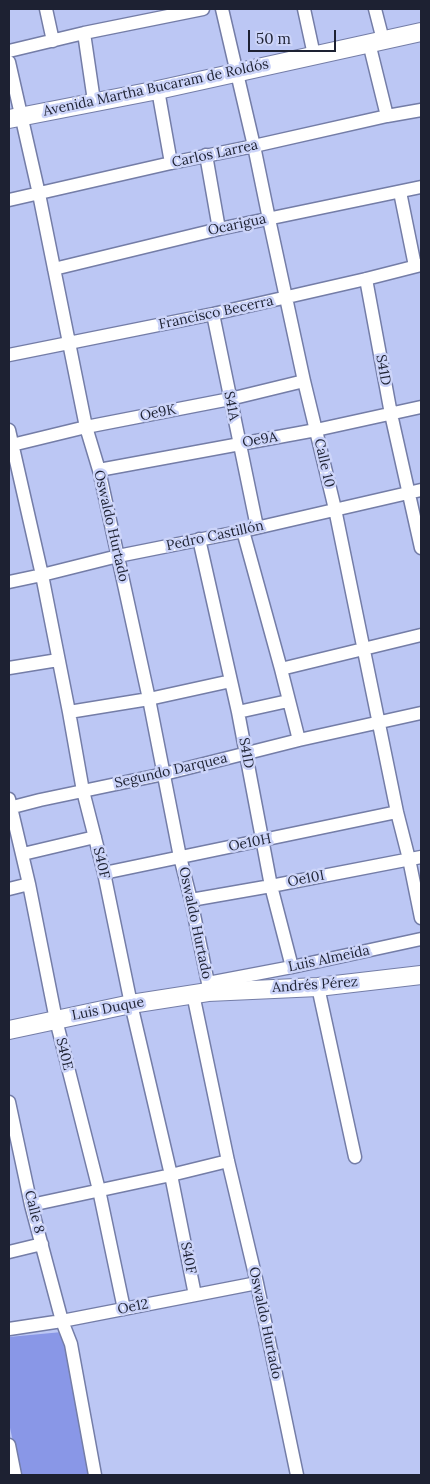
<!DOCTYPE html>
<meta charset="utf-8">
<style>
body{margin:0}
#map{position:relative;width:430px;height:1484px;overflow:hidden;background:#bcc7f4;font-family:Lora,serif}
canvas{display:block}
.frame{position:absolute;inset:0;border:10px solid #1d2132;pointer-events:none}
.scale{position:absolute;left:248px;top:30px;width:88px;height:22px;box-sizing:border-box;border:2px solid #1d2132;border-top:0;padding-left:6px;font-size:15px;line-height:18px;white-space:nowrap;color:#1d2132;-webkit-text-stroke:4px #ccd4f9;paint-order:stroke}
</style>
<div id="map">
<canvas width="430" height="1484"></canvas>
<div class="frame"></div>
<div class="scale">50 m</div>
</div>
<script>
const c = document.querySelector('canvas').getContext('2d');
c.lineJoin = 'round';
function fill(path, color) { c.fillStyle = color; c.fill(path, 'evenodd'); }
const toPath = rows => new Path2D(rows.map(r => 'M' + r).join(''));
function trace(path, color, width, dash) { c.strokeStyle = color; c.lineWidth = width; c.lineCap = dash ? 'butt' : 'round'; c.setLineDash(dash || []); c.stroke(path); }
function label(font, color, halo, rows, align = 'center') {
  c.font = font + ' Lora,serif'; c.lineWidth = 5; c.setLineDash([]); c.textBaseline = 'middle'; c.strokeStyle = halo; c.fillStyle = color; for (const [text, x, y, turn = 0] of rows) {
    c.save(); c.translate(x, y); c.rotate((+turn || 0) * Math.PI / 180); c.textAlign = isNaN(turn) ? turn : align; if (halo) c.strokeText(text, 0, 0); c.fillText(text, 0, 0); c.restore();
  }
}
fill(toPath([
 [62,1332,90,1475,20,1475,9,1423,9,1337]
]), '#8997e7');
const street = toPath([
 [46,9,53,41],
 [222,9,254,146,269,219,304,381,335,509,397,812,409,859,421,918],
 [304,9,314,55],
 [375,9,383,40],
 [84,33,94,101],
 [369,43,387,116],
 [9,51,84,33,203,9],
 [9,62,39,194,86,427,99,470,149,699,180,857,191,900,208,983,208,992],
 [158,90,171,163],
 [206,155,219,229],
 [400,192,415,266],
 [9,200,171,163,254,146,387,116,421,110],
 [54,269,219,229,421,187],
 [366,279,391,414,421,548],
 [213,314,257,527],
 [9,355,213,314,366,279,421,265],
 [9,430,42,575,69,712,83,791,104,873,131,1004,171,1175,195,1295],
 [12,445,86,427,230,399,304,381],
 [99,470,316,430,421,407],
 [243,531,281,669,299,740],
 [199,539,238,712,271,886,292,967],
 [9,582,42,575,118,556,243,531,421,490],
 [9,668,58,660],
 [281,669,421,635],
 [69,712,149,699,231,681],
 [238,712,288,701],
 [9,799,29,884,56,1020,99,1190,124,1309],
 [9,808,40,800,164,774,299,740,421,713],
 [23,854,95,837],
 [104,873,397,812],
 [9,889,29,884],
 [191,900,271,886,421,857],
 [208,983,292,967,421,939],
 [318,987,355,1157],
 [193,994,228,1161,257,1283,297,1475],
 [9,1102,31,1205,62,1321,71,1344,95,1475],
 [31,1205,171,1175,228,1161],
 [9,1252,42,1244],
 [9,1329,62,1321,257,1283],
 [9,1445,15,1475]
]);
const secondary = toPath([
 [9,119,158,90,421,32],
 [9,1030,131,1004,208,992,318,987,421,975]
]);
trace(street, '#747da7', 15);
trace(secondary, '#747da7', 20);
trace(street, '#fff', 12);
trace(secondary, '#fff', 18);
label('14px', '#1d2132', '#ccd4f9', [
 ["Avenida Martha Bucaram de Roldós",156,88,-12],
 ["Carlos Larrea",215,154,-12],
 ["Ocarigua",237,225,-12],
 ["Francisco Becerra",216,313,-12],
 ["S41D",383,370,80],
 ["S41A",231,406,79],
 ["Oe9K",158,413,-11],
 ["Oe9A",260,440,-10],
 ["Calle 10",324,463,77],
 ["Oswaldo Hurtado",111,526,77],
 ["Pedro Castillón",215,536,-12],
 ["S41D",246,753,80],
 ["Segundo Darquea",171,771,-13],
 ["Oe10H",250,843,-11],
 ["S40F",101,863,77],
 ["Oe10I",306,879,-11],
 ["Oswaldo Hurtado",195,923,78],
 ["Luis Almeida",329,959,-12],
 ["Andrés Pérez",315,985,-4],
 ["Luis Duque",108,1009,-11],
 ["S40E",64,1054,76],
 ["Calle 8",34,1212,76],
 ["S40F",188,1258,79],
 ["Oe12",133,1307,-11],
 ["Oswaldo Hurtado",265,1323,78]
]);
</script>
